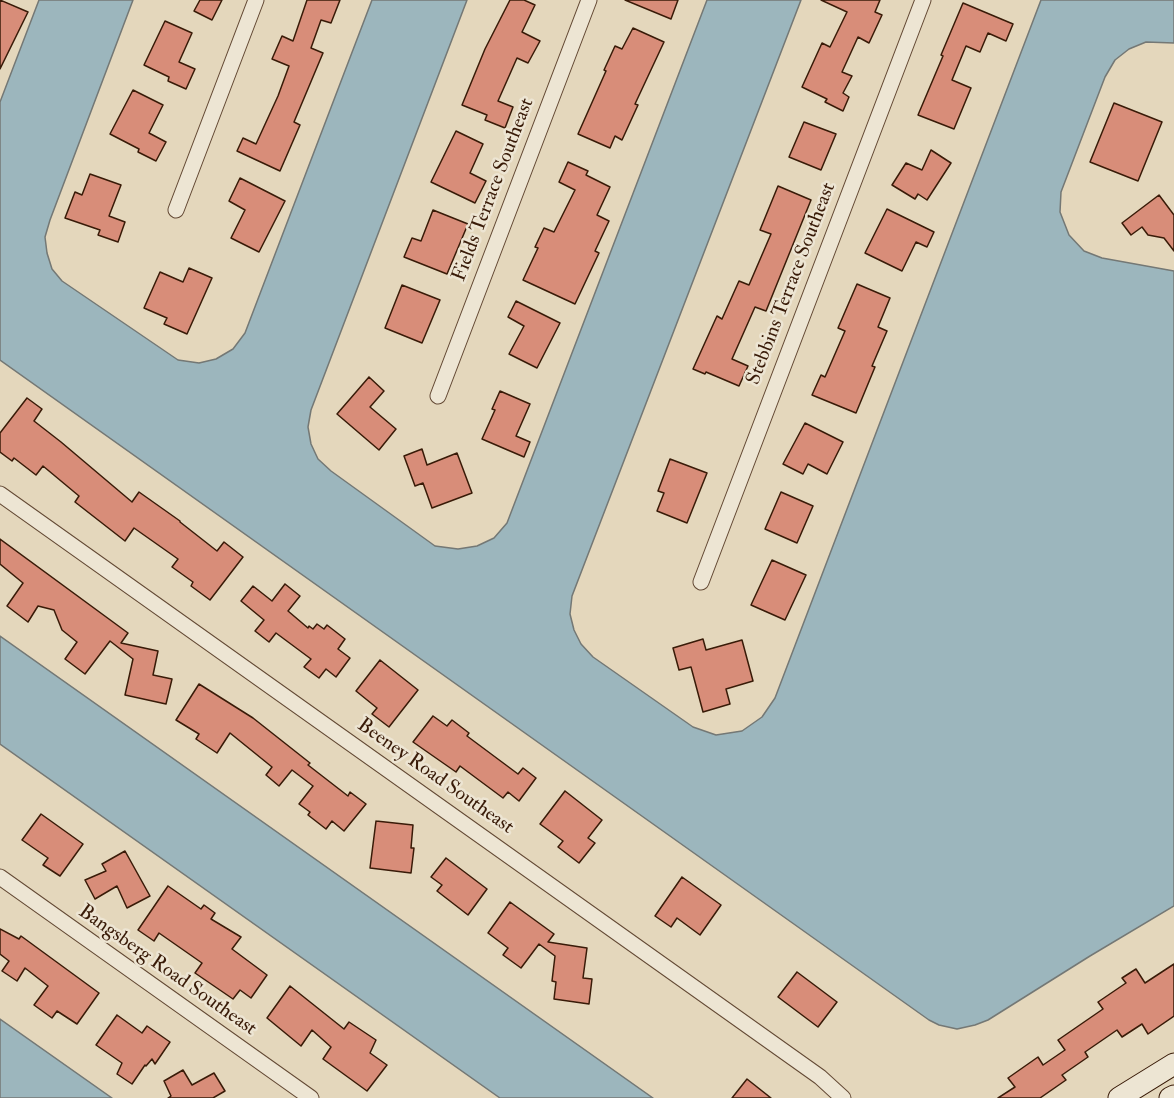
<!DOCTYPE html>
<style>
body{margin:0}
canvas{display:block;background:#e4d7bc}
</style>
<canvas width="1174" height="1098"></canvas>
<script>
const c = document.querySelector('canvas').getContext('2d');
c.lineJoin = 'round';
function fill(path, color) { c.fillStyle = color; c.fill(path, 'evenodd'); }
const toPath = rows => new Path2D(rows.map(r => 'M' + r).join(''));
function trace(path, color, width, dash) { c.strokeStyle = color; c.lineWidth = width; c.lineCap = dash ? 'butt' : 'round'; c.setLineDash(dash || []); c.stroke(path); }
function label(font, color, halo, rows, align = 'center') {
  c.font = font + ' "IM FELL Double Pica",serif'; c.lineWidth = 5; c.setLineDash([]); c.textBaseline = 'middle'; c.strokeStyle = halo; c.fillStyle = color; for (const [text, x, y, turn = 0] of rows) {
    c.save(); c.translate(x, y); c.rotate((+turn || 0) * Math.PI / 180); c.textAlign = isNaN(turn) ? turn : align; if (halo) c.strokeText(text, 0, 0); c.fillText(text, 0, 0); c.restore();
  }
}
const water = toPath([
 [39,0,133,0,50,220,45,237,47,253,52,269,62,281,178,360,199,363,216,359,233,349,245,333,372,0,467,0,311,410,308,427,311,444,318,459,331,471,435,546,458,549,477,546,494,538,507,523,707,0,801,0,572,596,570,614,574,630,581,644,593,657,693,727,716,735,742,731,762,717,775,698,1041,0,1174,0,1174,43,1146,42,1129,49,1115,60,1105,77,1061,192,1060,212,1069,235,1084,251,1102,258,1174,271,1174,906,1090,956,988,1020,975,1025,957,1029,939,1025,929,1020,0,360,0,102,39,0],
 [0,636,653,1098,500,1098,0,744,0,636],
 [0,1019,112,1098,0,1098,0,1019]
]);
fill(water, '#9cb6bd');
trace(water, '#747875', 1.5);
const building = toPath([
 [0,0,28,12,0,69,0,0],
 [200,0,222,0,212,20,194,11,200,0],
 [307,0,340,0,331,23,321,20,311,48,323,53,294,122,300,125,280,171,237,151,243,138,256,144,278,96,289,66,272,59,282,36,293,41,307,0],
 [510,0,524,0,535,5,522,32,540,41,528,63,517,58,498,101,513,107,505,128,485,120,487,115,462,105,485,49,510,0],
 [625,0,678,0,671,19,625,0],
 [821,0,880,0,875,12,882,15,869,43,858,37,842,72,852,76,843,93,849,97,843,111,825,102,827,99,802,87,822,43,830,47,847,12,821,0],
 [963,3,1013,24,1006,41,988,33,980,52,966,46,952,80,971,88,954,129,918,115,943,56,941,55,963,3],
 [165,21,192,33,179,62,195,69,186,89,168,81,169,77,144,65,165,21],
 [633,28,664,42,635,104,638,105,622,140,615,136,610,148,578,134,606,71,604,70,615,46,622,49,633,28],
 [133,90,163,105,149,133,166,142,156,161,138,152,139,149,110,134,133,90],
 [1114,103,1162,122,1138,181,1090,162,1114,103],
 [804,122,836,134,821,170,789,157,804,122],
 [456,131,483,144,470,173,486,181,475,203,431,182,456,131],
 [931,150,951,163,927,200,918,194,915,199,892,185,906,163,922,170,931,150],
 [568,162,588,171,586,175,610,187,597,215,609,221,595,251,599,253,575,304,523,280,538,248,535,247,544,228,554,232,575,190,559,182,568,162],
 [90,174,121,185,109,216,125,222,118,242,98,235,100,230,65,218,75,192,82,195,90,174],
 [240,178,285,201,259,252,231,238,245,210,229,201,240,178],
 [778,186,811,200,766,311,755,307,732,359,748,366,739,386,706,372,705,374,693,369,717,316,722,319,739,281,749,285,771,234,760,230,778,186],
 [1159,195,1174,215,1174,251,1164,238,1148,235,1142,227,1131,235,1122,223,1159,195],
 [887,209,934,232,927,247,916,242,902,271,865,253,887,209],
 [433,210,468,224,447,274,404,257,412,238,421,241,433,210],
 [189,268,212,278,187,334,164,324,167,318,144,308,160,272,183,282,189,268],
 [857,284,890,298,878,327,887,331,872,366,875,367,856,413,812,395,821,375,825,377,845,331,838,328,857,284],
 [402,285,440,300,422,343,385,328,402,285],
 [516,301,560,323,537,368,509,354,524,326,508,317,516,301],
 [369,377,384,391,370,407,396,429,379,450,337,414,369,377],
 [500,391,530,404,516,436,530,442,524,457,482,439,495,410,492,409,500,391],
 [27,398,42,409,34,421,61,442,132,502,139,492,180,521,180,522,217,551,224,542,243,557,210,600,191,586,193,582,172,567,178,559,134,528,125,541,75,502,79,496,43,466,36,475,14,458,12,461,0,452,0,433,27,398],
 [805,423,843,442,827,474,808,464,803,474,783,464,805,423],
 [422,449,427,465,457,453,472,493,432,508,423,483,415,486,404,456,422,449],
 [670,459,707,473,687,523,657,511,664,493,658,491,670,459],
 [781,492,813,506,797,543,765,529,781,492],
 [0,539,128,633,121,643,158,651,153,675,172,679,166,704,125,695,133,659,110,641,85,674,65,659,77,642,62,630,54,610,38,606,28,622,7,606,23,583,0,564,0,539],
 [772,560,806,575,785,620,751,605,772,560],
 [285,584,300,596,288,611,308,628,309,626,313,629,317,624,324,629,327,625,345,639,338,649,350,658,336,677,326,669,319,678,304,667,311,659,276,633,269,642,255,631,264,620,241,601,253,586,272,601,285,584],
 [703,639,706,650,742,640,753,681,726,689,730,704,703,712,691,667,679,670,673,648,703,639],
 [380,660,418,690,389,727,372,714,377,708,356,691,380,660],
 [199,684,253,718,310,763,308,765,348,796,350,792,366,804,344,831,332,821,326,829,308,815,310,812,299,804,313,786,292,770,279,786,266,775,272,767,230,733,217,753,196,739,199,734,176,720,199,684],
 [433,716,447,726,452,720,469,733,467,736,518,774,523,768,536,778,519,801,508,792,503,798,460,766,456,772,413,742,433,716],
 [565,791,602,820,588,838,595,843,579,863,558,847,563,841,540,824,565,791],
 [41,814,83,844,60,876,43,865,48,858,22,840,41,814],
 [376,821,413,825,411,848,414,848,411,873,370,868,376,821],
 [125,851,150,896,127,908,117,886,95,899,85,880,106,871,102,864,125,851],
 [446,858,487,889,468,915,437,891,442,885,431,877,446,858],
 [682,877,721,905,700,935,677,918,671,927,655,916,682,877],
 [168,886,201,909,204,905,215,913,211,919,241,937,232,949,267,975,251,998,240,990,233,999,195,973,202,963,159,933,154,941,138,930,168,886],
 [510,902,554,934,548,942,587,948,583,978,592,979,589,1004,554,999,556,982,552,981,555,956,539,944,521,968,503,955,508,948,488,933,510,902],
 [0,929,19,939,21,936,99,993,77,1024,57,1011,52,1018,34,1005,48,986,25,968,17,981,2,971,9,961,0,954,0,929],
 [1174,964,1174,1016,1148,1034,1142,1024,1122,1037,1117,1030,1085,1052,1088,1057,1062,1075,1066,1080,1040,1098,998,1098,1015,1087,1008,1078,1038,1057,1043,1065,1065,1050,1058,1040,1103,1009,1098,1002,1126,983,1122,978,1136,969,1145,983,1174,964],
 [797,972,837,1002,818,1027,778,997,797,972],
 [290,986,344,1029,349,1022,376,1040,370,1053,387,1065,367,1091,323,1059,331,1047,312,1030,301,1046,267,1018,290,986],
 [117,1015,142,1033,147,1026,170,1042,155,1064,152,1059,146,1066,145,1065,132,1084,117,1074,122,1063,96,1045,117,1015],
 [183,1070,192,1085,214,1073,225,1091,213,1098,168,1098,171,1096,164,1081,183,1070],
 [747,1079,771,1098,732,1098,747,1079]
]);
fill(building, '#d88d79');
trace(building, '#391b08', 1.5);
const street = toPath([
 [176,210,256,0],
 [438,396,589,0],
 [0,494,820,1077,843,1098],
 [701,582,923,0],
 [0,877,311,1098]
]);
const secondary = toPath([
 [1119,1098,1174,1064],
 [1170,1098,1174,1096]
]);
trace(street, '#644a35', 17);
trace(secondary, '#391b08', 23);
trace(street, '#ede5d3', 15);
trace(secondary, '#ede5d3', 21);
label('20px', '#391b08', '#ede5d3', [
 ["Fields Terrace Southeast",494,190,-69],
 ["Stebbins Terrace Southeast",792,284,-69],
 ["Beeney Road Southeast",435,777,35],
 ["Bangsberg Road Southeast",167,971,35]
]);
</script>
